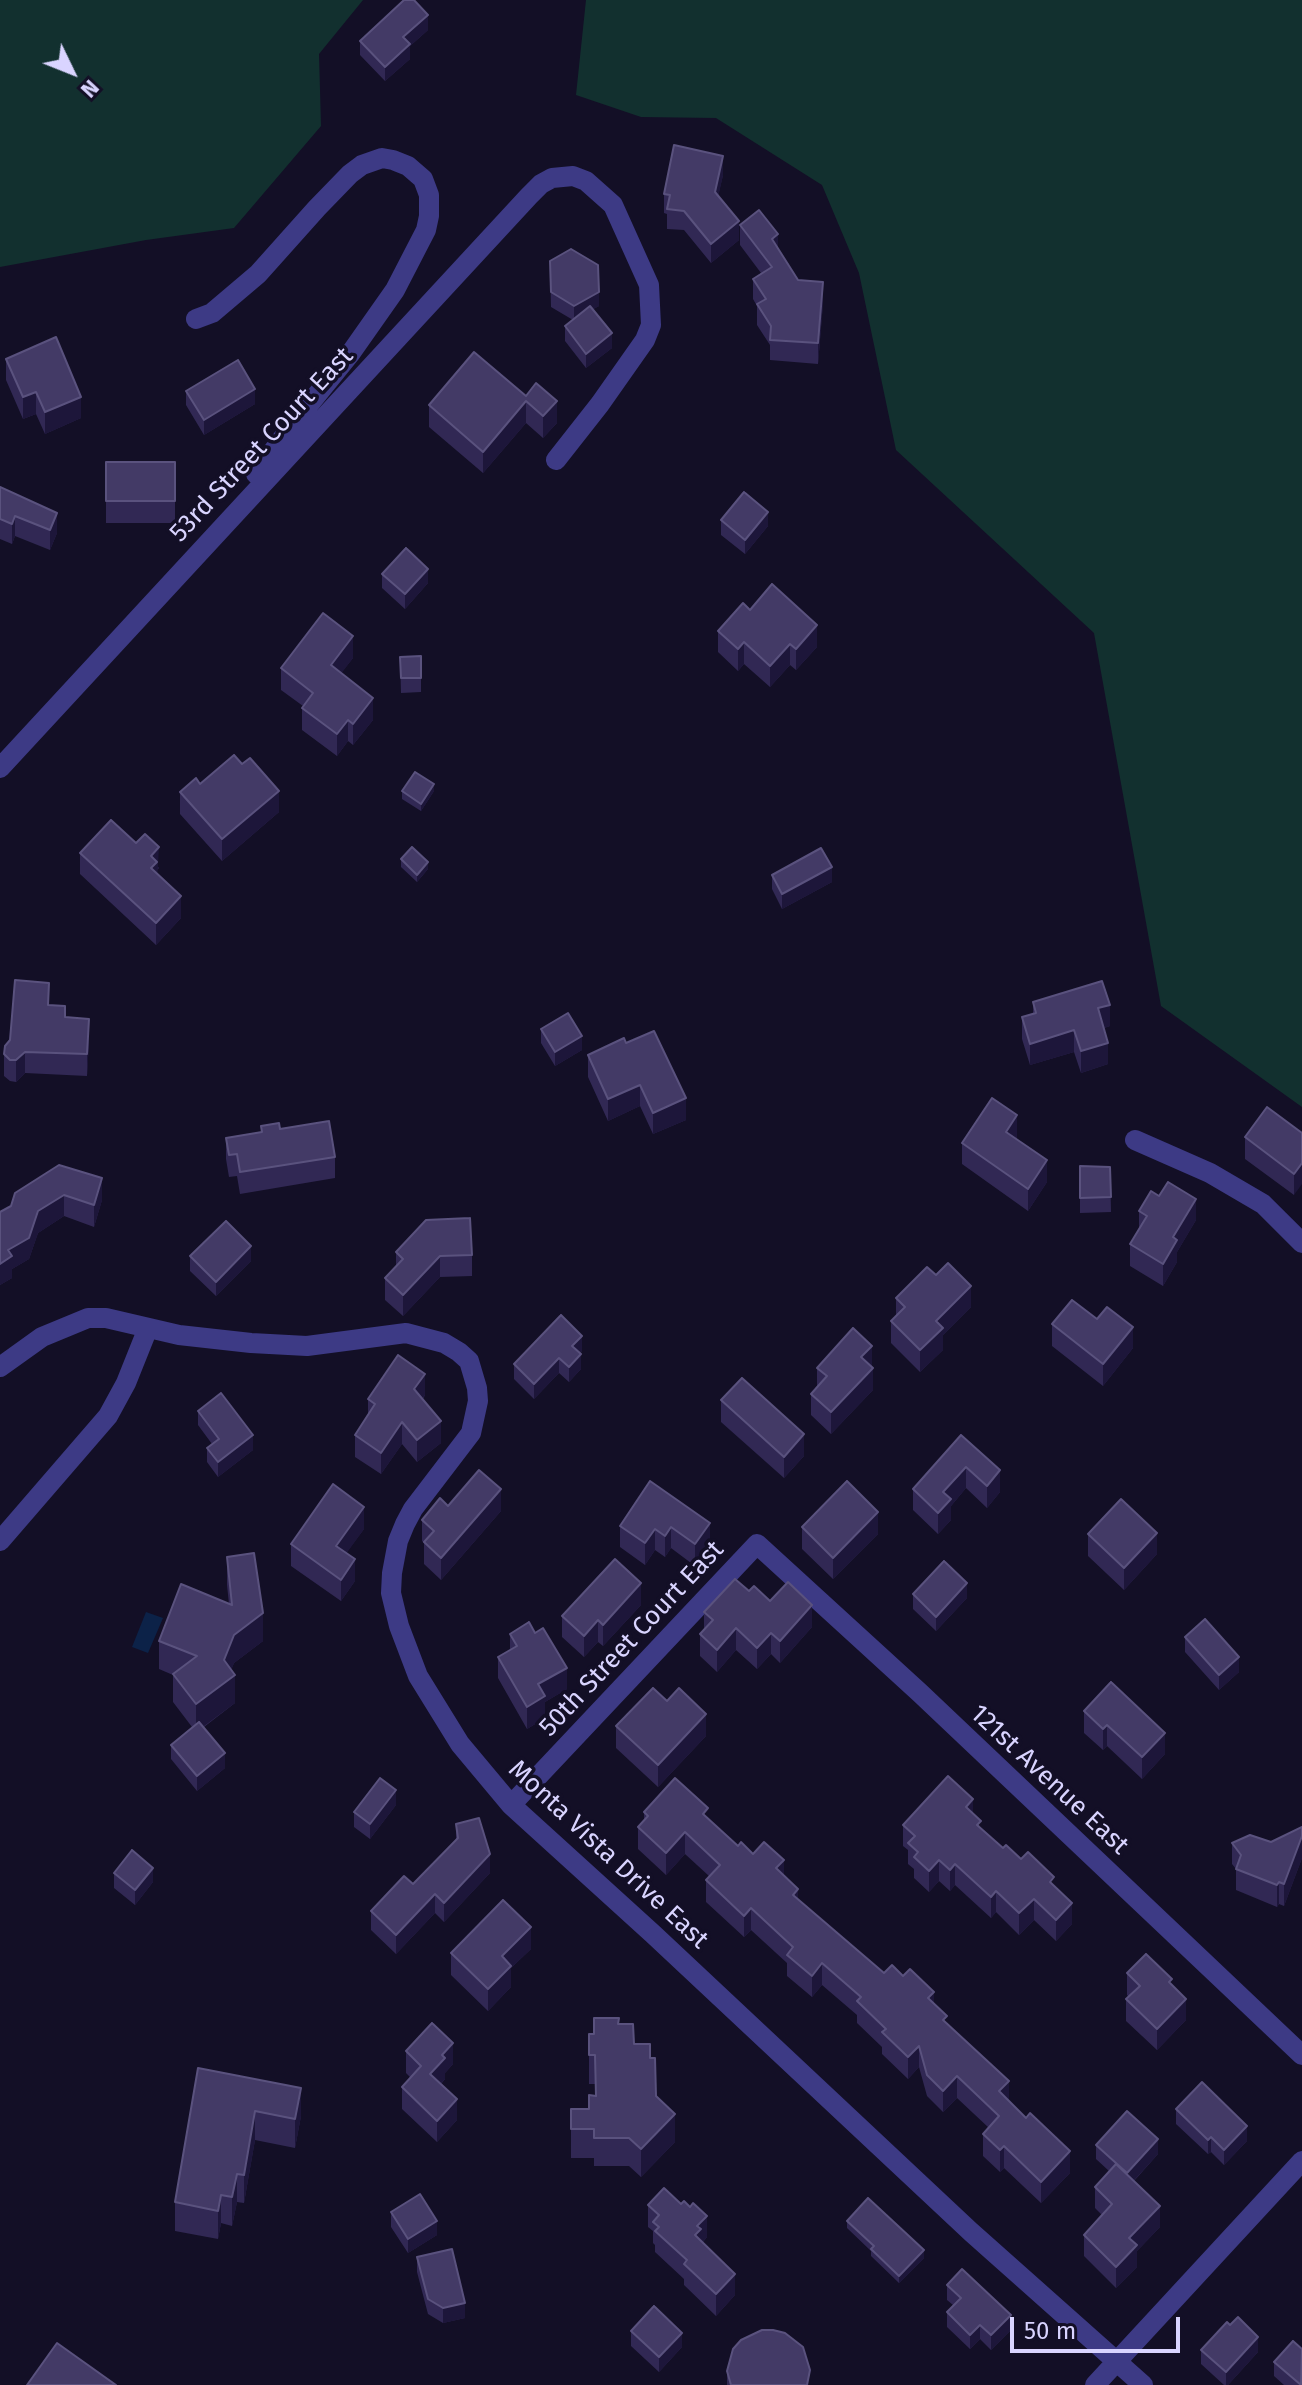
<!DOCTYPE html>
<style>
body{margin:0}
#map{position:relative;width:1302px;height:2385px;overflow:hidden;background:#130f26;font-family:"Fira Sans",sans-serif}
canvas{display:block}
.north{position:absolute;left:32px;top:32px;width:80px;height:80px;-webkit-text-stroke:6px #130f26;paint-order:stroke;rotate:133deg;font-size:22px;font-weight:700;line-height:32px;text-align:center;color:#d9d4ff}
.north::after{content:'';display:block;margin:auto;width:28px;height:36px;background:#d9d4ff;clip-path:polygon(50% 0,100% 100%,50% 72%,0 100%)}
.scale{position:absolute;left:1010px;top:2317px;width:170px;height:36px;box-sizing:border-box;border:4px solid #d9d4ff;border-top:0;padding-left:10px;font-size:24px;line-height:28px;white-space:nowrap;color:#d9d4ff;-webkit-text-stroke:6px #130f26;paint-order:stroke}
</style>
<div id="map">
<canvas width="1302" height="2385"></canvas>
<div class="north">N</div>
<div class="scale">50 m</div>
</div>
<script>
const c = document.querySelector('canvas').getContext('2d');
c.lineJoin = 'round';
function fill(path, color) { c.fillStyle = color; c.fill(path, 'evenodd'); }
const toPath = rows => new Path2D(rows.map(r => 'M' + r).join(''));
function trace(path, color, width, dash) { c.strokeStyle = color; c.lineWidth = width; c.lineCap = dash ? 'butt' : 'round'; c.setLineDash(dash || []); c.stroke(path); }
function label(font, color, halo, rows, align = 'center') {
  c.font = font + ' "Fira Sans",sans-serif'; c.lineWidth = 7; c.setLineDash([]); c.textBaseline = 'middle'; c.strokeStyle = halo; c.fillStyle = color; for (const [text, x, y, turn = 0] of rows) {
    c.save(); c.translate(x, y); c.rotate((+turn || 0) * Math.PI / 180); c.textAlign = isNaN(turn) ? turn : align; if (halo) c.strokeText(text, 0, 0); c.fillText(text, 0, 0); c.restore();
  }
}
fill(toPath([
 [0,0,363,0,319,54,321,126,234,228,146,240,0,267],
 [586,0,1302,0,1302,1107,1161,1006,1094,633,896,450,859,273,822,185,716,118,641,117,576,95]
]), '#12302f');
fill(toPath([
 [146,1612,163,1618,148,1653,132,1647]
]), '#0c2248');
trace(toPath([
 [196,319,212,313,258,274,317,208,350,174,362,165,382,158,393,160,408,166,423,179,429,195,429,216,426,230,395,290,350,354,294,423,256,474],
 [0,768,529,196,541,184,552,178,573,176,586,181,613,205,649,285,651,325,645,340,600,404,556,460],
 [1135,1140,1210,1173,1263,1204,1302,1243],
 [0,1367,42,1337,88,1318,106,1318,179,1335,251,1343,307,1346,406,1333,444,1343,459,1352,469,1361,477,1388,478,1401,471,1433,413,1509,405,1524,398,1541,392,1573,391,1593,399,1626,418,1676,460,1744,511,1805,653,1934,971,2232,1143,2385],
 [0,1541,108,1416,126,1383,148,1328],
 [511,1805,757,1544,920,1693,1302,2055],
 [1095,2385,1302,2161]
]), '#3d3a85', 20);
fill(toPath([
 [428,30,410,46,410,59,385,81,360,55,360,41],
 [723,175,718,196,739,240,711,263,684,230,667,229,667,214,664,213,664,194],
 [740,225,778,249,798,280,823,303,818,364,770,360,770,345,757,325,757,306,753,299,753,279,761,273,740,245],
 [550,261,599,306,593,309,612,348,586,368,565,341,565,326,573,320,551,307],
 [6,359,81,418,45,434,36,414,23,419,6,380],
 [186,391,255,404,204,435,186,405],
 [526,396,557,423,543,438,526,423,483,473,429,427,429,405],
 [106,462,175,462,175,523,106,523],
 [0,487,57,533,50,550,15,536,12,544,0,539],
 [721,520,768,526,745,554,721,535],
 [382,574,428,583,405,609,382,588],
 [750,610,817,647,796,670,790,665,770,687,744,664,738,671,718,652,718,631],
 [421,656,421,692,401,693,400,657],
 [353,658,341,673,373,720,353,745,348,741,337,756,302,730,302,708,303,706,281,690,281,668],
 [200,784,279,812,222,861,180,814,180,792],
 [402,791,434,791,421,811,402,799],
 [136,843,159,868,157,870,157,874,181,918,156,945,80,874,80,853],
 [401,859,428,869,417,882,401,867],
 [772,875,832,882,782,909,772,889],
 [1033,1002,1110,1026,1104,1028,1108,1064,1081,1073,1074,1052,1030,1065,1022,1039,1022,1017,1033,1014],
 [49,1005,65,1017,89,1041,87,1076,25,1073,16,1082,10,1081,4,1076,4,1054],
 [541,1029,582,1050,555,1066,541,1043],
 [626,1043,686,1120,653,1134,640,1106,608,1121,588,1077,588,1055],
 [261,1126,280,1129,335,1157,335,1178,240,1194,237,1176,229,1177,226,1159,226,1138,261,1132],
 [1302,1133,1294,1195,1245,1159,1245,1137],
 [1017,1137,1016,1139,1047,1182,1028,1211,962,1164,962,1143],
 [59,1165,102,1200,94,1227,64,1216,38,1233,29,1259,12,1269,12,1278,0,1285,0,1212,11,1206],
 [1080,1166,1110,1167,1111,1212,1080,1213],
 [1139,1211,1196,1220,1177,1252,1177,1262,1163,1286,1130,1266,1130,1244,1139,1230],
 [396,1252,472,1255,472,1276,440,1277,403,1316,385,1300,385,1278,396,1267],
 [190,1256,251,1261,216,1296,190,1271],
 [936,1275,971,1307,943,1335,943,1350,920,1372,891,1343,891,1321,896,1316,896,1298],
 [1097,1319,1133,1348,1103,1386,1052,1346,1052,1324],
 [582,1351,580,1353,581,1369,569,1382,559,1373,534,1399,514,1379,514,1364],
 [872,1367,873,1390,831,1434,811,1415,811,1394,817,1386,817,1368],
 [425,1395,423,1399,441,1443,417,1462,402,1444,381,1474,355,1457,355,1435,368,1415,368,1399],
 [721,1400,804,1456,784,1478,721,1422],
 [198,1411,253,1450,218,1477,207,1462,207,1448,212,1444,198,1425],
 [961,1435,1000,1492,987,1508,966,1488,951,1506,951,1520,938,1534,913,1510,913,1489],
 [650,1481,710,1544,695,1566,671,1548,665,1557,655,1550,645,1565,620,1547,620,1526],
 [448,1506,501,1511,441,1580,424,1564,424,1543,422,1541,422,1520],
 [802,1527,878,1534,833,1579,802,1549],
 [364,1529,346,1553,355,1581,341,1601,291,1566,291,1544],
 [1088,1534,1157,1554,1124,1590,1088,1556],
 [227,1557,263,1641,234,1663,231,1670,235,1703,204,1727,225,1768,197,1791,171,1759,171,1745,192,1727,173,1702,173,1675,159,1669,159,1641,229,1604,227,1585],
 [749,1591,770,1601,812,1627,780,1663,771,1654,757,1669,736,1650,717,1672,700,1656,700,1634,704,1629,704,1612],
 [913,1594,967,1598,936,1631,913,1609],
 [641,1605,603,1646,598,1642,584,1657,562,1637,562,1616],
 [535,1633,567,1689,545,1702,545,1718,527,1729,498,1678,498,1657,510,1650,510,1634],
 [1185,1637,1239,1672,1219,1690,1185,1652],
 [1084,1711,1165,1754,1142,1779,1107,1746,1103,1750,1084,1733],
 [616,1726,706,1736,658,1787,616,1748],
 [396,1805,370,1839,354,1827,354,1812],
 [644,1812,708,1818,738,1846,753,1854,784,1875,798,1900,884,1973,934,2004,947,2024,1009,2101,1070,2173,1041,2203,1004,2168,1000,2172,983,2156,983,2134,989,2128,957,2098,943,2112,927,2096,919,2067,908,2079,882,2054,882,2047,857,2023,857,2015,822,1985,812,1997,787,1976,787,1963,751,1930,744,1937,706,1902,706,1880,709,1876,685,1854,666,1875,638,1849,638,1827,644,1821],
 [973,1813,981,1829,1003,1848,1021,1859,1054,1886,1072,1924,1056,1941,1034,1920,1019,1935,996,1912,991,1918,955,1885,950,1891,939,1881,929,1892,914,1878,914,1869,908,1864,908,1850,903,1846,903,1825],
 [456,1824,490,1873,444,1922,435,1913,396,1954,371,1930,371,1911,413,1884,456,1840],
 [1302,1827,1302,1858,1284,1906,1279,1904,1277,1907,1236,1890,1236,1869,1232,1864,1232,1843,1271,1842],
 [114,1873,153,1882,135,1905,114,1888],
 [531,1949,511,1968,511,1987,488,2011,451,1975,451,1953],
 [1127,1973,1172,1986,1186,2020,1157,2050,1126,2021,1126,1999,1129,1997,1127,1995],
 [618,2024,634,2044,650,2058,656,2096,675,2142,641,2177,629,2166,594,2166,594,2158,571,2158,571,2109,589,2109,595,2096,595,2084,589,2084,589,2034,594,2034],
 [406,2051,453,2064,445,2073,445,2079,441,2084,457,2120,437,2142,402,2109,402,2087,411,2078,406,2073],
 [198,2068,301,2116,295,2148,255,2140,244,2203,237,2202,232,2226,221,2223,218,2239,175,2231,175,2202],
 [1176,2109,1247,2141,1224,2165,1211,2152,1208,2154,1176,2124],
 [1096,2145,1158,2154,1134,2181,1160,2227,1137,2251,1137,2267,1116,2288,1084,2256,1084,2235,1102,2215,1095,2208,1095,2187,1109,2171,1096,2159],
 [648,2205,707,2237,703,2242,735,2295,716,2316,684,2285,684,2279,655,2252,655,2245,653,2243,653,2231,648,2227],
 [391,2212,437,2235,408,2253,391,2227],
 [847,2221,924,2258,899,2283,871,2256,871,2251,847,2228],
 [417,2257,465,2318,443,2323,428,2314,417,2272],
 [947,2285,1011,2330,991,2350,980,2339,970,2349,947,2327,947,2312,953,2305,947,2300],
 [631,2331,682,2347,659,2372,631,2346],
 [1201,2350,1258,2352,1228,2385,1224,2385,1201,2364],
 [1274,2362,1302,2385,1284,2385,1274,2376],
 [727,2371,810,2385,727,2385]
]), '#312854');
fill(toPath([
 [428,15,428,30,410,46,410,59,385,81,385,67,403,37],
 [723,156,723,175,715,212,715,192],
 [739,221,739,240,711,263,711,244],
 [778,234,778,254,772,239],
 [823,282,823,303,818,364,818,343],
 [599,292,599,306,574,321,574,306],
 [612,333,612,348,586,368,586,354],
 [255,389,255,404,204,435,204,420],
 [36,392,36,414,23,419,23,397],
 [81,397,81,418,45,434,45,412],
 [526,401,526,423,483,473,483,452],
 [557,401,557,423,543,438,543,416],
 [768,512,768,526,745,554,745,540],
 [57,513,57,533,50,550,50,530],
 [15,516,15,536,12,544,12,524],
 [428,569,428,583,405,609,405,594],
 [817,625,817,647,796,670,796,649],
 [353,636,353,658,331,687,331,665],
 [744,642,744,664,738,671,738,649],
 [790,644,790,665,770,687,770,666],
 [373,698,373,720,353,745,353,724],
 [348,720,348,741,337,756,337,734],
 [434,784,434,791,421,811,421,804],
 [279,791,279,812,222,861,222,839],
 [159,847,157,883,151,890,151,856],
 [428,862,428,869,417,882,417,875],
 [832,867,832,882,782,909,782,894],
 [181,896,181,918,156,945,156,923],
 [1110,1005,1110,1026,1098,1030,1098,1008],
 [89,1019,89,1041,87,1076,87,1054],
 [1074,1030,1074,1052,1030,1065,1030,1044],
 [582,1036,582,1050,555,1066,555,1052],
 [1108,1043,1108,1064,1081,1073,1081,1051],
 [25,1052,25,1073,16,1082,16,1060],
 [640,1085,640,1106,608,1121,608,1099],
 [686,1098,686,1120,653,1134,653,1113],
 [1017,1115,1017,1137,1006,1154,1006,1132],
 [1047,1160,1047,1182,1028,1211,1028,1189],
 [1302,1163,1302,1184,1294,1195,1294,1174],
 [102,1178,102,1200,94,1227,94,1205],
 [64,1195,64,1216,38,1233,29,1259,12,1269,12,1278,0,1285,0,1264,8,1250,38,1211],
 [1196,1199,1196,1220,1177,1252,1177,1262,1163,1286,1163,1264,1173,1237],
 [251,1246,251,1261,216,1296,216,1282],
 [440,1256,440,1277,403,1316,403,1295],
 [971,1286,971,1307,943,1335,943,1350,920,1372,920,1350,936,1321],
 [1133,1327,1133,1348,1103,1386,1103,1364],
 [582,1336,582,1351,572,1360,572,1346],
 [872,1346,872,1368,861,1357],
 [581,1354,581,1369,569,1382,569,1367],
 [559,1358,559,1373,534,1399,534,1384],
 [873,1368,873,1390,831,1434,831,1412],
 [425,1374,425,1395,414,1410,414,1389],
 [441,1421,441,1443,417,1462,417,1440],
 [402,1422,402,1444,381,1474,381,1453],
 [804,1434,804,1456,784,1478,784,1457],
 [253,1435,253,1450,218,1477,218,1462],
 [966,1467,966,1488,951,1506,951,1520,938,1534,938,1513,943,1492],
 [1000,1470,1000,1492,987,1508,987,1486],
 [501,1489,501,1511,441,1580,441,1558],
 [364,1507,364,1529,336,1568,336,1546],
 [878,1512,878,1534,833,1579,833,1558],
 [710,1523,710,1544,695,1566,695,1544],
 [671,1527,671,1548,665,1557,665,1536],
 [655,1529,655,1550,645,1565,645,1543],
 [1157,1533,1157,1554,1124,1590,1124,1568],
 [355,1559,355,1581,341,1601,341,1580],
 [641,1583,641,1605,603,1646,603,1625],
 [967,1583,967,1598,936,1631,936,1617],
 [812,1605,812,1627,780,1663,780,1641],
 [263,1613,263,1641,234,1663,227,1681,235,1675,235,1703,196,1732,196,1704,224,1660,234,1635],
 [598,1620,598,1642,584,1657,584,1636],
 [736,1628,736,1650,717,1672,717,1650],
 [771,1633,771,1654,757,1669,757,1648],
 [1239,1657,1239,1672,1219,1690,1219,1675],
 [567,1668,567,1689,545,1702,545,1718,527,1729,527,1707,538,1684],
 [706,1714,706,1736,658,1787,658,1765],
 [1107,1725,1107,1746,1103,1750,1103,1729],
 [1165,1733,1165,1754,1142,1779,1142,1757],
 [225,1753,225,1768,197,1791,197,1776],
 [396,1790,396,1805,370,1839,370,1824],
 [973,1799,973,1820,966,1807],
 [685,1832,685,1854,666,1875,666,1853],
 [1302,1836,1302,1858,1284,1906,1284,1884],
 [490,1854,490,1873,444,1922,444,1903],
 [784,1860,784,1882,776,1868],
 [939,1860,939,1881,929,1892,929,1871],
 [955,1864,955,1885,950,1891,950,1870],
 [153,1868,153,1882,135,1905,135,1890],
 [1279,1882,1279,1904,1277,1907,1277,1885],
 [798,1889,798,1910,793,1895],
 [996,1891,996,1912,991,1918,991,1897],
 [435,1894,435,1913,396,1954,396,1935],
 [1034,1899,1034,1920,1019,1935,1019,1913],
 [1072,1903,1072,1924,1056,1941,1056,1920],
 [751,1908,751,1930,744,1937,744,1916],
 [531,1927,531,1949,511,1968,511,1987,488,2011,488,1989,502,1956],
 [822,1963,822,1985,812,1997,812,1976],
 [934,1992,934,2013,928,1998],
 [1186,1999,1186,2020,1157,2050,1157,2029],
 [453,2043,453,2064,445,2073,445,2079,430,2095,430,2074,442,2055],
 [919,2046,919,2067,908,2079,908,2057],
 [957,2076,957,2098,943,2112,943,2091],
 [1009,2081,1009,2102,999,2091],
 [301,2088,301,2116,295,2148,295,2119],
 [457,2099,457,2120,437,2142,437,2121],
 [255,2111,255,2140,244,2203,244,2175],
 [675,2114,675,2142,641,2177,641,2149],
 [1247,2126,1247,2141,1224,2165,1224,2150],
 [1211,2137,1211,2152,1208,2154,1208,2140],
 [1158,2139,1158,2154,1127,2188,1127,2173],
 [1004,2146,1004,2168,1000,2172,1000,2150],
 [1070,2151,1070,2173,1041,2203,1041,2182],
 [237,2174,237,2202,232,2226,232,2197],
 [221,2195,221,2223,218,2239,218,2211],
 [1160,2206,1160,2227,1137,2251,1137,2267,1116,2288,1116,2267,1129,2238],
 [707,2216,707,2237,701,2244,695,2235,697,2226],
 [437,2221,437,2235,408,2253,408,2239],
 [924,2250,924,2258,899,2283,899,2276],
 [735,2274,735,2295,716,2316,716,2294],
 [465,2303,465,2318,443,2323,443,2308],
 [1011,2315,1011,2330,991,2350,991,2335],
 [980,2325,980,2339,970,2349,970,2335],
 [682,2333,682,2347,659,2372,659,2357],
 [1258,2337,1258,2352,1228,2385,1226,2385,1226,2372]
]), '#1d163a');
const building = toPath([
 [404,0,414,0,428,15,403,37,410,44,385,67,360,41,404,0],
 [674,145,723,156,715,192,739,221,711,244,684,211,667,209,670,195,664,194,674,145],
 [759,210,778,234,772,239,798,280,823,282,818,343,770,340,771,326,757,304,766,299,753,279,772,267,740,225,759,210],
 [571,249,598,265,599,292,574,306,551,292,550,261,571,249],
 [590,306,612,333,586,354,565,326,590,306],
 [56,337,81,397,45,412,36,392,23,397,6,359,56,337],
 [474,352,526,396,536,383,557,401,543,416,526,401,483,452,429,405,474,352],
 [238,360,255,389,204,420,186,391,238,360],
 [106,462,175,462,175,501,106,501,106,462],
 [0,487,57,513,50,530,15,516,12,524,0,519,0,487],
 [744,492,768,512,745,540,721,520,744,492],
 [406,548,428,569,405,594,382,574,406,548],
 [772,584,817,625,796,649,790,644,770,666,744,642,738,649,718,631,743,603,750,610,772,584],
 [323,613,353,636,331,665,373,698,353,724,348,720,337,734,302,708,313,693,281,668,323,613],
 [421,656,421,678,401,678,400,657,421,656],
 [234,755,242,764,250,758,279,791,222,839,180,792,196,778,200,784,234,755],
 [415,772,434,784,421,804,402,791,415,772],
 [111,820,136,843,145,834,159,847,151,856,157,862,151,868,181,896,156,923,80,853,111,820],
 [412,847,428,862,417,875,401,859,412,847],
 [821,848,832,867,782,894,772,875,821,848],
 [15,980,49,983,48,1005,65,1006,65,1017,89,1019,87,1054,25,1052,16,1060,10,1060,4,1054,5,1046,10,1040,15,980],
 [1102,981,1110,1005,1098,1008,1108,1043,1081,1051,1074,1030,1030,1044,1022,1017,1036,1013,1033,1002,1102,981],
 [568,1013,582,1036,555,1052,541,1029,568,1013],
 [654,1031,686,1098,653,1113,640,1085,608,1099,588,1055,624,1038,626,1043,654,1031],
 [992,1098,1017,1115,1006,1132,1047,1160,1028,1189,962,1143,992,1098],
 [1267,1107,1302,1133,1302,1163,1294,1174,1245,1137,1267,1107],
 [329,1121,335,1157,240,1172,237,1154,229,1155,226,1138,262,1132,261,1126,279,1123,280,1129,329,1121],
 [59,1165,102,1178,94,1205,64,1195,38,1211,29,1238,8,1250,12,1256,0,1264,0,1212,11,1206,15,1193,59,1165],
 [1080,1166,1110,1167,1111,1197,1080,1198,1080,1166],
 [1168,1182,1196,1199,1173,1237,1177,1240,1163,1264,1130,1244,1147,1216,1139,1211,1151,1191,1159,1196,1168,1182],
 [470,1218,472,1255,440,1256,403,1295,385,1278,403,1259,396,1252,426,1220,470,1218],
 [226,1221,251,1246,216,1282,190,1256,226,1221],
 [948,1263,971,1286,936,1321,943,1328,920,1350,891,1321,905,1307,896,1298,927,1267,936,1275,948,1263],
 [1072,1300,1097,1319,1107,1307,1133,1327,1103,1364,1052,1324,1072,1300],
 [561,1315,582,1336,572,1346,581,1354,569,1367,559,1358,534,1384,514,1364,561,1315],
 [853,1328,872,1346,861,1357,873,1368,831,1412,811,1394,827,1376,817,1368,853,1328],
 [398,1355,425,1374,414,1389,441,1421,417,1440,402,1422,381,1453,355,1435,375,1404,368,1399,398,1355],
 [742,1378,804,1434,784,1457,721,1400,742,1378],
 [221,1393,253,1435,218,1462,207,1448,219,1439,198,1411,221,1393],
 [961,1435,1000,1470,987,1486,966,1467,943,1492,951,1499,938,1513,913,1489,961,1435],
 [479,1470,501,1489,441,1558,424,1542,434,1531,422,1520,440,1498,448,1506,479,1470],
 [650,1481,710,1523,695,1544,671,1527,665,1536,655,1529,645,1543,620,1526,650,1481],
 [847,1481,878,1512,833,1558,802,1527,847,1481],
 [333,1484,364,1507,336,1546,355,1559,341,1580,291,1544,333,1484],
 [1121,1499,1157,1533,1124,1568,1088,1534,1121,1499],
 [254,1553,263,1613,234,1635,224,1660,235,1675,196,1704,173,1674,197,1656,159,1641,181,1584,232,1605,227,1557,254,1553],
 [615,1559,641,1583,603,1625,598,1620,584,1636,562,1616,615,1559],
 [944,1561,967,1583,936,1617,913,1594,944,1561],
 [735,1579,749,1591,754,1586,770,1601,788,1582,812,1605,780,1641,771,1633,757,1648,736,1628,717,1650,700,1634,713,1620,704,1612,735,1579],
 [1205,1619,1239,1657,1219,1675,1185,1637,1205,1619],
 [529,1622,535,1633,543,1628,567,1668,538,1684,545,1696,527,1707,498,1657,517,1646,510,1634,529,1622],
 [1111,1682,1165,1733,1142,1757,1107,1725,1103,1729,1084,1711,1111,1682],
 [653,1688,667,1701,679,1688,706,1714,658,1765,616,1726,653,1688],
 [199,1722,225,1753,197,1776,171,1745,199,1722],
 [948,1776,973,1799,966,1807,981,1821,977,1825,1003,1848,1006,1845,1021,1859,1028,1852,1054,1877,1050,1882,1072,1903,1056,1920,1034,1899,1019,1913,996,1891,991,1897,955,1864,950,1870,939,1860,929,1871,914,1857,918,1852,908,1843,915,1836,903,1825,948,1776],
 [380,1778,396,1790,370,1824,354,1812,380,1778],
 [675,1778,708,1808,703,1814,738,1846,741,1842,753,1854,764,1842,784,1860,776,1868,798,1889,793,1895,884,1973,892,1965,903,1976,910,1969,934,1992,928,1998,947,2016,943,2020,1009,2081,999,2091,1026,2118,1030,2113,1070,2151,1041,2182,1004,2146,1000,2150,983,2134,999,2116,957,2076,943,2091,927,2075,919,2046,908,2057,882,2032,886,2029,857,2001,861,1997,822,1963,812,1976,787,1955,793,1947,751,1908,744,1916,706,1880,720,1865,685,1832,666,1853,638,1827,648,1816,644,1812,675,1778],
 [479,1818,490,1854,444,1903,435,1894,396,1935,371,1911,404,1876,413,1884,458,1838,456,1824,479,1818],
 [1302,1827,1302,1836,1284,1884,1279,1882,1277,1885,1236,1869,1241,1855,1232,1843,1250,1835,1271,1842,1302,1827],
 [132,1850,153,1868,135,1890,114,1873,132,1850],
 [503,1900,531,1927,502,1956,511,1966,488,1989,451,1953,503,1900],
 [1146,1954,1172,1979,1169,1982,1186,1999,1157,2029,1126,1999,1140,1986,1127,1973,1146,1954],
 [594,2018,619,2018,618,2024,633,2024,634,2044,650,2044,650,2058,655,2058,656,2096,675,2114,641,2149,629,2138,594,2138,594,2129,571,2129,571,2109,589,2109,589,2095,596,2096,595,2055,589,2055,589,2034,594,2034,594,2018],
 [432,2023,453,2043,442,2055,445,2058,430,2074,457,2099,437,2121,402,2087,421,2066,406,2051,432,2023],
 [198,2068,301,2088,295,2119,255,2111,244,2175,237,2174,232,2197,221,2195,218,2211,175,2202,198,2068],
 [1202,2082,1247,2126,1224,2150,1211,2137,1208,2140,1176,2109,1202,2082],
 [1127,2111,1158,2139,1127,2173,1096,2145,1127,2111],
 [1116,2164,1160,2206,1129,2238,1137,2245,1116,2267,1084,2235,1112,2204,1095,2187,1116,2164],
 [664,2188,681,2204,684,2201,690,2207,693,2203,707,2216,697,2226,701,2229,695,2235,735,2274,716,2294,684,2264,687,2260,655,2231,659,2227,653,2222,659,2215,648,2205,664,2188],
 [420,2194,437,2221,408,2239,391,2212,420,2194],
 [868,2198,924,2250,899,2276,871,2249,874,2246,847,2221,868,2198],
 [452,2249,465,2303,443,2308,428,2299,417,2257,452,2249],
 [962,2269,1011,2315,991,2335,980,2325,970,2335,947,2312,961,2298,947,2285,962,2269],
 [654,2306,682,2333,659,2357,631,2331,654,2306],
 [1238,2317,1258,2337,1226,2372,1201,2350,1227,2322,1230,2325,1238,2317],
 [762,2330,773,2330,785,2333,803,2347,810,2370,807,2385,731,2385,727,2371,733,2349,741,2340,762,2330],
 [1293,2341,1302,2349,1301,2385,1274,2362,1293,2341],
 [57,2343,116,2385,27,2385,57,2343]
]);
fill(building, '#433a66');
trace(building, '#5a527e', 2);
label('26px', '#d9d4ff', '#130f26', [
 ["53rd Street Court East",262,445,-47],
 ["50th Street Court East",632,1639,-47],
 ["121st Avenue East",1049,1780,43],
 ["Monta Vista Drive East",608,1855,43]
]);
</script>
